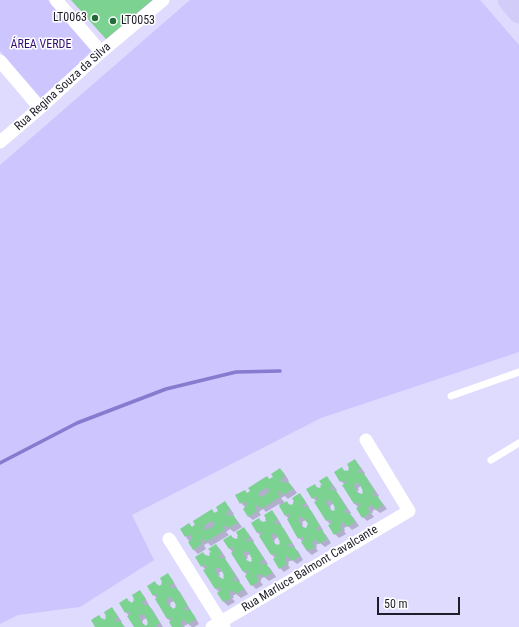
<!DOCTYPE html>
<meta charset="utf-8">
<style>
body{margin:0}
#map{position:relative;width:519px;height:627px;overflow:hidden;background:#dedbfe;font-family:"Roboto Condensed",sans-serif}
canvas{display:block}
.scale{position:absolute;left:377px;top:597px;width:83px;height:18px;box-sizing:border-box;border:2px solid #1e1d29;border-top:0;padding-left:5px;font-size:12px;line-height:14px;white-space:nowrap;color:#1e1d29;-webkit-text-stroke:3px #fff;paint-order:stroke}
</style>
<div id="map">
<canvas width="519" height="627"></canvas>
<div class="scale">50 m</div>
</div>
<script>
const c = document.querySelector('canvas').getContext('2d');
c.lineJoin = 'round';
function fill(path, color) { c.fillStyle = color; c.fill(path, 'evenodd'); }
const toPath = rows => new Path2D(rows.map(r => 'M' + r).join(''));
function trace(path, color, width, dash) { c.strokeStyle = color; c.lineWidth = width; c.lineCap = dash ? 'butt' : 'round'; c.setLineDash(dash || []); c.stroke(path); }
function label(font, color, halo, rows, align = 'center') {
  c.font = font + ' "Roboto Condensed",sans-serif'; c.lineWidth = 3; c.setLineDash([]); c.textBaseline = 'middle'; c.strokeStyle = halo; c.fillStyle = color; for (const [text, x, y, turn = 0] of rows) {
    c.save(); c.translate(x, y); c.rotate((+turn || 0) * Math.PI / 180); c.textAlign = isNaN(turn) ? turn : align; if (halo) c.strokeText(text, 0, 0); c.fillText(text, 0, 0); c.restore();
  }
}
fill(toPath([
 [0,0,48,0,93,52,41,98,0,51],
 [190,0,480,0,519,45,519,352,321,418,132,515,154,560,80,607,18,615,0,624,0,165]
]), '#ccc5fe');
fill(toPath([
 [72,0,157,0,107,40],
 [355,460,359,465,365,473,364,474,367,478,379,496,377,497,381,501,387,509,380,513,375,509,372,512,373,513,371,513,374,517,367,521,363,517,359,508,355,504,343,485,345,485,341,481,342,468,345,472,350,470],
 [361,486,364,493,361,495,357,491,359,490,358,488],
 [280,469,284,473,289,481,287,481,292,486,297,493,288,499,285,496,281,498,285,503,286,502,291,506,295,504,299,494,304,499,309,507,308,508,312,512,323,530,322,531,326,535,331,543,325,547,320,543,316,545,317,547,316,548,318,551,312,555,307,551,302,542,303,542,299,538,289,519,285,515,279,504,266,512,263,509,259,512,261,515,253,520,248,516,246,508,241,503,247,494,267,477,270,480,274,478],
 [306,520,309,525,305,529,302,525,303,524,302,522],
 [327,477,331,482,337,490,336,491,339,495,351,513,350,514,353,517,359,526,352,530,348,526,344,528,345,530,344,531,346,534,339,538,335,534,331,525,327,521,316,502,317,502,313,498,314,485,319,489,322,487],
 [334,503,337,510,333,512,330,508,331,507,330,506],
 [225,503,229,507,234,514,232,515,237,520,242,527,234,532,230,529,226,532,229,535,211,546,208,543,204,545,206,549,198,554,193,549,190,542,186,537,192,527,212,510,215,514,219,511],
 [272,511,276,516,281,524,280,525,284,529,295,547,294,548,298,551,303,560,297,564,292,560,288,562,289,564,288,565,290,568,284,572,280,568,275,558,272,555,260,536,261,536,257,532,259,519,263,523,267,521],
 [278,537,281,542,281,544,277,546,274,542,275,541,274,540],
 [244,528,248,533,254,541,253,542,256,546,268,564,266,565,270,568,276,577,269,581,264,577,261,579,261,581,260,581,263,585,256,589,252,585,247,575,244,572,232,553,233,553,230,549,224,540,231,536,236,540,239,538],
 [250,554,253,561,250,563,246,559,248,558,247,556],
 [216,545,220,549,226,558,225,559,228,563,240,581,239,582,242,585,248,594,241,598,236,594,233,596,234,598,232,598,235,602,228,606,224,602,219,593,219,592,216,589,205,570,206,570,202,566,203,553,208,557,211,555],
 [222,571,226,578,222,580,219,576,220,575,219,573],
 [167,575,172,579,177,588,176,588,180,592,191,611,190,611,194,615,199,624,194,627,192,627,188,624,184,626,185,627,173,627,171,622,167,618,157,599,154,595,158,586,159,587,163,585],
 [174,601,177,605,177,608,173,610,170,605,171,604,170,603],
 [140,592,144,596,149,605,148,605,152,609,163,627,135,627,129,616,126,612,127,599,132,604,135,602],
 [146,618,149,624,146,627,142,622,143,621,143,620],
 [112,609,116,613,122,622,121,622,125,627,97,627,108,618]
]), '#0003');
trace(toPath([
 [0,463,77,423,166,389,236,372,280,371]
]), '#877acf', 3.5);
fill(toPath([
 [71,0,152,0,106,39],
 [355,459,361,469,358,471,360,474,363,472,375,492,372,494,374,497,377,495,383,505,375,510,373,506,371,507,371,505,368,507,369,508,368,509,370,513,362,518,356,508,360,506,358,502,354,504,342,485,346,483,344,480,340,482,334,472,342,467,344,471,346,470,346,471,349,470,348,468,349,468,347,464],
 [357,483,358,484,359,483,363,491,362,491,363,493,361,494,360,493,358,494,354,486,355,486,354,484],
 [280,468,285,476,282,478,282,479,281,480,282,483,284,482,285,483,288,481,293,489,283,495,281,491,278,493,280,497,261,509,259,505,255,507,257,511,248,517,243,509,246,506,246,505,247,504,246,502,244,503,243,501,240,504,235,495,245,490,247,493,250,491,248,488,267,476,269,479,273,477,271,474],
 [266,488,267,489,268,488,270,490,268,491,269,492,262,497,261,496,260,497,258,494,260,493,259,492],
 [327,476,333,486,330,488,332,491,335,489,347,509,344,511,346,514,349,512,355,522,347,527,345,523,344,524,343,522,341,524,341,525,340,526,342,530,334,535,328,525,332,523,330,519,326,521,314,502,318,500,316,496,312,499,306,489,315,484,317,488,318,487,319,488,321,487,320,485,322,485,319,481],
 [329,500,330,501,331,500,335,508,334,508,335,510,333,511,332,510,331,511,326,503,327,502,326,501],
 [300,493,306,503,302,505,304,508,308,506,320,526,316,528,318,531,322,529,327,539,319,544,317,540,316,541,315,539,313,541,314,542,312,543,315,547,307,551,301,542,304,540,302,536,298,539,287,519,290,517,288,513,285,516,279,506,287,501,289,505,290,504,291,505,293,504,293,502,294,502,292,498],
 [301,516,302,518,303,517,308,524,307,525,307,527,305,528,304,527,303,528,298,520,300,519,299,518],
 [225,501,230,509,227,512,227,513,226,514,227,516,229,515,229,517,233,514,238,523,228,528,226,525,223,527,225,530,206,542,204,539,200,541,202,544,193,550,188,542,191,540,191,539,192,538,191,535,189,536,188,535,185,537,180,529,189,523,192,527,195,525,193,521,212,509,214,513,218,511,216,507],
 [211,521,212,522,213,522,215,524,213,525,214,526,207,530,206,529,205,530,203,528,205,527,204,526],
 [272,510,278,520,274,522,276,525,280,523,292,543,288,545,290,548,294,546,300,556,292,561,289,557,288,558,287,556,285,558,286,559,285,560,287,564,279,569,273,559,276,557,274,553,271,555,259,536,262,534,260,530,257,533,251,523,259,518,261,522,262,521,263,522,266,521,265,519,266,519,264,515],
 [273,533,274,535,276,534,280,542,279,542,280,544,277,545,276,544,275,544,271,537,272,536,271,535],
 [244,527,250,537,246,539,248,542,252,540,264,559,260,562,263,565,266,563,272,573,264,577,262,574,260,575,260,573,257,575,258,576,257,577,259,581,251,586,245,576,248,573,246,570,243,572,231,553,234,551,233,547,229,549,223,540,231,535,233,539,235,538,235,539,238,538,237,536,238,536,236,532],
 [246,550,246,552,248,551,252,559,251,559,252,561,249,562,249,561,247,561,243,554,244,553,243,552],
 [216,544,222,554,219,556,221,559,224,557,236,577,233,579,235,582,238,580,244,589,236,594,234,591,233,592,232,590,229,592,230,593,229,594,231,598,223,602,217,593,221,590,219,587,215,589,203,570,207,568,205,564,201,567,195,557,203,552,205,556,207,555,208,556,210,555,209,553,211,552,208,549],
 [218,567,219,569,220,568,224,575,223,576,224,578,222,579,221,577,220,578,215,571,216,570,215,569],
 [168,573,174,583,170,585,172,589,176,587,188,606,184,608,186,611,190,609,196,619,188,624,185,620,184,621,183,620,181,621,182,623,180,623,183,627,172,627,169,622,172,620,170,617,167,619,155,599,158,597,156,594,153,596,147,586,155,581,157,585,158,584,159,586,162,584,161,583,162,582,160,578],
 [169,597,170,598,171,597,176,605,175,606,176,607,173,609,172,607,171,608,166,601,168,600,167,598],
 [140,590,146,600,142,602,145,606,148,604,160,623,156,625,157,627,134,627,127,616,131,614,128,611,125,613,119,603,127,598,129,602,130,601,131,603,134,601,133,600,134,599,132,595],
 [142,614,142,615,144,614,148,622,147,623,148,624,145,626,144,624,143,625,139,617,140,617,139,615],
 [112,607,118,617,115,619,117,623,120,620,124,627,95,627,91,620,99,615,102,619,103,618,104,620,106,618,105,617,106,616,104,612]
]), '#7cd290');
trace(toPath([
 [451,396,519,372],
 [491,460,519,443]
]), '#fff', 7);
trace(toPath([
 [56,0,101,52],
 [0,61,40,108],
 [0,142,40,108,101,52,163,0],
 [169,539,224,627],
 [212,627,409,511,366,440]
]), '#fff', 13);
trace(toPath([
 [508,0,519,13]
]), '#d1ccf8', 21);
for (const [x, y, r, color] of [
 [95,18,4,"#236c39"],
 [113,21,4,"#236c39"]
]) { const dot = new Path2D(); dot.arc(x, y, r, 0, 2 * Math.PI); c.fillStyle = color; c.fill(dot); trace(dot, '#fff', 1.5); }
label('12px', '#1e1d29', '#fff', [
 ["LT0063",87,18],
 ["LT0053",121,21,"left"]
], 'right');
label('12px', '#330e75', '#fff', [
 ["ÁREA VERDE",41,45]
]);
label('12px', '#1e1d29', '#fff', [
 ["Rua Regina Souza da Silva",63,87,-42],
 ["Rua Marluce Balmont Cavalcante",310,569,-31]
]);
</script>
